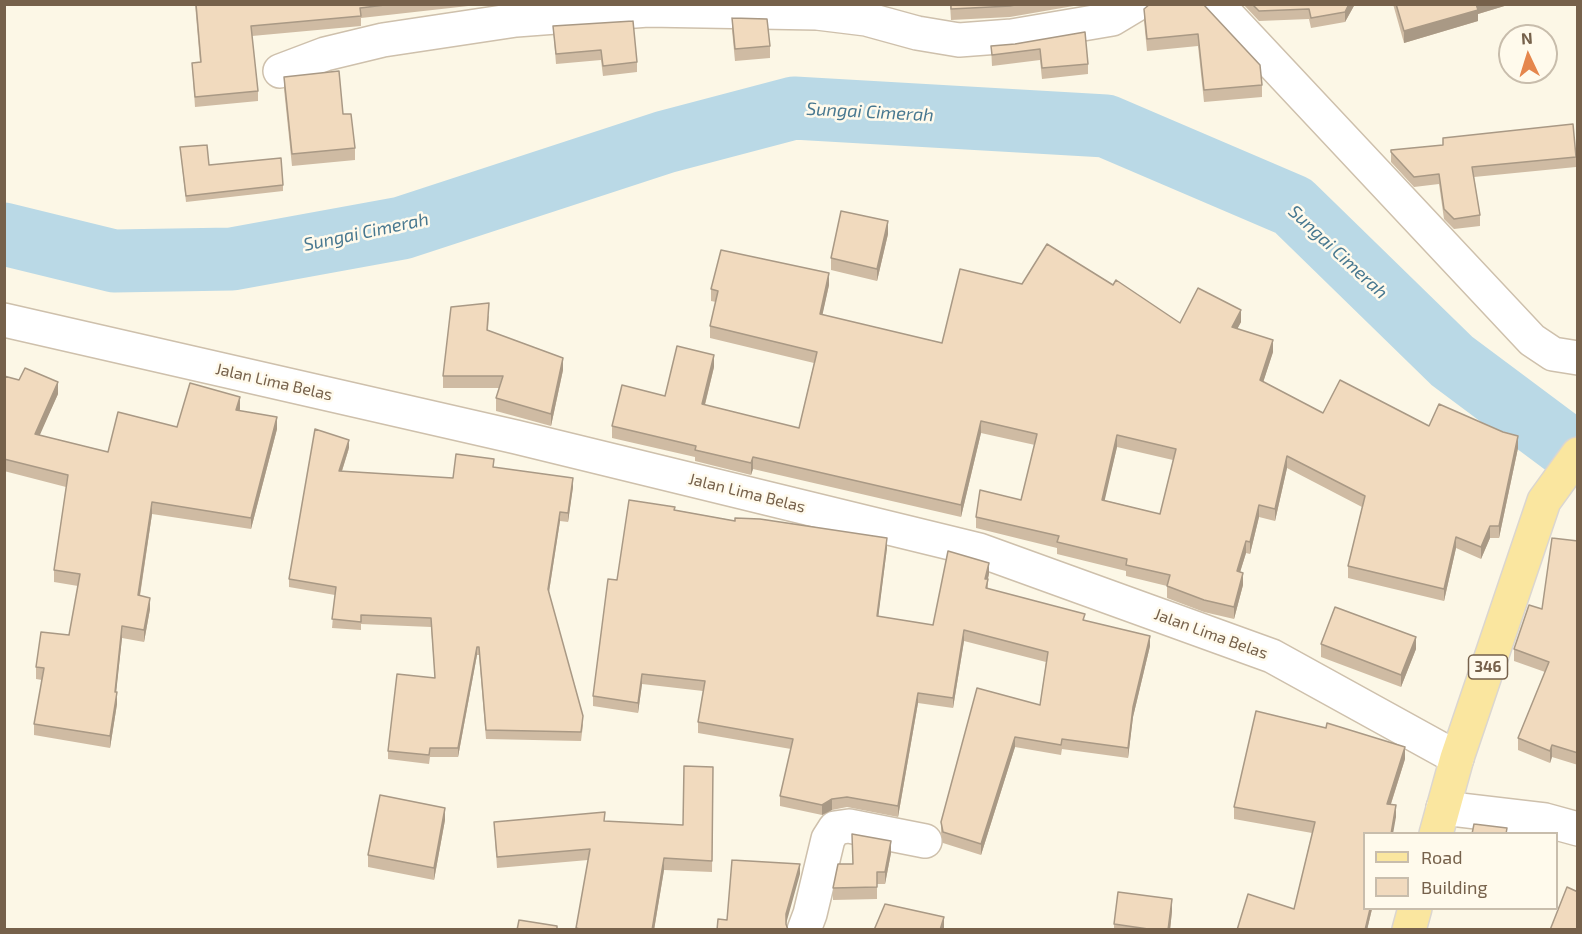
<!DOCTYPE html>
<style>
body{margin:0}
#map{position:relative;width:1582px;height:934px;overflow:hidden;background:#fcf7e6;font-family:"Exo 2",sans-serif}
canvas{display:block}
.frame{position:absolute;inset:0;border:6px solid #76614b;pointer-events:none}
.legend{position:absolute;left:1363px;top:832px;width:195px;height:78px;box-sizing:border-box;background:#fffaec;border:2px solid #c8bdac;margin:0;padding:8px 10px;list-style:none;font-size:18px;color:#76614b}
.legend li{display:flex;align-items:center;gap:12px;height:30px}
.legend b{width:30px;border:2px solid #c8bdac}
.north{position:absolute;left:1498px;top:24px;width:60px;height:60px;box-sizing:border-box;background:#fffaec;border:2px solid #c8bdac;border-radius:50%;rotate:356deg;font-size:16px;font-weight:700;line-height:24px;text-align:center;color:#76614b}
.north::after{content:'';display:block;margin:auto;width:21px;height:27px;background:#e5864c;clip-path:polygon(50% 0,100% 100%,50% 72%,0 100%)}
</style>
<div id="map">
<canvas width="1582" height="934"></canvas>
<div class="frame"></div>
<ul class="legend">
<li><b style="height:8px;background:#fae69f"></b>Road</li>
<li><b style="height:16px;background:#f1dabe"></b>Building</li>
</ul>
<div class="north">N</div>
</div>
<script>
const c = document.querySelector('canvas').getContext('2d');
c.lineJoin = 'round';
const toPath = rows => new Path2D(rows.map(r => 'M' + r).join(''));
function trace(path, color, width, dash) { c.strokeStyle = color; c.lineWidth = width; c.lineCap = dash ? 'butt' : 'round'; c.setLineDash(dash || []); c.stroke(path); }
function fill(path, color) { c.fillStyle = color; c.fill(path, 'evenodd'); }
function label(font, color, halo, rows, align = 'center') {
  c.font = font + ' "Exo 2",sans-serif'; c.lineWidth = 5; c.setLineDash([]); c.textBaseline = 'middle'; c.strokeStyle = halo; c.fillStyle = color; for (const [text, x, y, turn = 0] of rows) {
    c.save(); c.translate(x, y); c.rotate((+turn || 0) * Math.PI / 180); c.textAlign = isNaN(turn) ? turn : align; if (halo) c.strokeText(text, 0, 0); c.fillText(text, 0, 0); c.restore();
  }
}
trace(toPath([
 [4,234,114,261,232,259,402,228,665,142,794,108,1106,126,1293,206,1452,361,1578,455]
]), '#bad9e6', 63);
const street = toPath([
 [1217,4,1532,340,1553,354,1578,358],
 [280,71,325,54,383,40,516,20,648,10,817,13,866,19,917,33,959,40,1012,36,1112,19,1137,4],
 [4,320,516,437,979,550,1272,656,1457,758],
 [1443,808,1545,820,1578,829],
 [804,930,810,914,828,839,835,828,849,826,925,841]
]);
const primary = toPath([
 [1436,834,1457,758,1544,501,1578,454],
 [1409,930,1415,908]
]);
trace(street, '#cec0ac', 36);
trace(primary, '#dbd6d0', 36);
trace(street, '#fff', 33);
trace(primary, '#fae69f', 33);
fill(toPath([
 [195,4,486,4,361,18,361,26,252,36,258,91,258,101,195,107,192,63,200,62],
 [950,4,1085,4,1010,17,951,20],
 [1203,4,1262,85,1262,97,1204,102,1198,46,1147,51,1144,21,1144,9],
 [1243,4,1355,4,1345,22,1311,28,1309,19,1259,21],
 [1393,4,1511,4,1478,14,1478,21,1404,43],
 [732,18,770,46,770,58,735,61,732,30],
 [553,26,637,62,637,72,603,76,601,60,556,64],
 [1085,32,1088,64,1088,74,1042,79,1040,60,992,66,991,46,1015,44],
 [284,77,343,114,355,148,355,160,292,166,284,89],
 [1443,138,1576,157,1576,167,1474,177,1480,215,1480,226,1454,229,1444,219,1439,184,1414,187,1391,162,1391,150,1443,145],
 [180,147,209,165,283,185,283,191,186,202],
 [888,234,877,281,831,270,831,258],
 [1022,284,1113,285,1180,323,1241,322,1237,329,1273,352,1263,382,1323,413,1429,426,1518,448,1499,538,1490,538,1481,559,1456,548,1444,601,1348,578,1348,566,1362,507,1287,468,1275,521,1259,517,1250,554,1246,553,1240,572,1243,585,1234,619,1204,612,1167,598,1167,586,1126,576,1126,571,1057,554,1057,548,976,528,976,517,1021,500,1035,445,981,433,961,517,753,469,751,475,695,461,695,457,612,438,612,426,714,367,705,405,799,428,814,363,710,338,710,326,716,302,711,301,711,289,829,285,822,315,942,343],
 [1117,447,1173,460,1160,514,1104,500],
 [489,315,488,330,563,370,551,426,496,411,496,398,499,388,443,388,443,376],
 [4,376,58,394,39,435,108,452,177,427,240,409,239,411,277,429,251,529,152,514,140,596,150,609,144,642,122,638,116,692,117,704,110,748,34,735,34,724,42,680,36,679,36,667,69,635,78,586,54,582,54,570,66,487,4,471],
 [349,448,342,471,453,478,494,467,573,487,568,522,560,521,549,592,583,725,581,741,486,739,479,655,477,655,458,757,430,757,429,764,388,759,388,751,435,678,431,627,361,624,361,630,332,628,335,595,289,587,289,579],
 [675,510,887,548,878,617,933,625,989,574,988,579,988,589,1085,620,1150,646,1133,717,1128,758,1062,749,1061,755,1015,747,981,855,943,843,941,833,941,822,1040,705,1046,662,964,641,953,708,918,703,898,817,847,807,832,810,822,815,780,806,780,796,791,749,698,733,698,722,703,691,642,684,638,713,593,706,593,696,617,580],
 [1578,541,1578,765,1552,757,1550,763,1518,750,1518,738,1545,672,1514,661,1514,649,1542,609],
 [1321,644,1416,649,1401,687,1321,657],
 [1405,759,1391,804,1396,817,1365,834,1372,909,1367,930,1237,930,1294,909,1312,833,1234,819,1234,807],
 [713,767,712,872,664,870,654,930,576,930,588,860,497,868,494,822,605,821,683,825],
 [445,820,434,880,368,867,368,855],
 [891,853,885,884,877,884,877,899,833,900,833,888,852,864],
 [1172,911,1170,930,1114,930,1114,924]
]), '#cfbba3');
fill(toPath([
 [1349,4,1355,4,1345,22,1345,12],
 [1476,4,1511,4,1478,14,1478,21,1404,43,1404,31],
 [888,221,888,234,877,281,877,269],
 [829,273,829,285,820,326,820,314],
 [1241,310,1241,322,1232,339,1232,327],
 [1273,340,1273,352,1260,392,1260,380],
 [714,355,714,367,702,416,702,404],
 [563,358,563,370,551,426,551,414],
 [58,382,58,394,35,446,35,434],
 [240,397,240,409,236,422,236,410],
 [277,417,277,429,251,529,251,518],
 [981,421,981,433,961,517,961,505],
 [1117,435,1117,447,1102,512,1102,500],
 [1518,436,1518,448,1499,538,1499,526],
 [349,440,349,448,339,480,339,471],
 [1287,456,1287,468,1275,521,1275,509],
 [753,457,753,469,751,475,751,463],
 [573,478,573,487,568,522,568,513],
 [152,502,152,514,138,607,138,595],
 [1259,505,1259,517,1250,554,1250,542],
 [560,512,560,521,548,598,548,589],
 [1490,526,1490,538,1481,559,1481,547],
 [1456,537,1456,548,1444,601,1444,589],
 [887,538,887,548,877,627,877,616],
 [1246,541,1246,553,1237,582,1237,571],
 [989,563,989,574,985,589,985,579],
 [1243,573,1243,585,1234,619,1234,607],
 [150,598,150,609,144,642,144,630],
 [122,626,122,638,115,703,115,692],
 [964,630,964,641,953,708,953,698],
 [1150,636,1150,646,1133,717,1128,758,1128,748,1133,707],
 [1416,637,1416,649,1401,687,1401,675],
 [477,647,477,655,458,757,458,748],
 [642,674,642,684,638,713,638,703],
 [117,692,117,704,110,748,110,736],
 [918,693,918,703,898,817,898,806],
 [1015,737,1015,747,981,855,981,844],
 [1552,745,1552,757,1550,763,1550,751],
 [1405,747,1405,759,1387,816,1387,804],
 [832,799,832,810,822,815,822,805],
 [1396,805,1396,817,1393,834,1391,834],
 [445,808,445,820,434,880,434,868],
 [891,841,891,853,885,884,885,872],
 [664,858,664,870,654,930,652,930],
 [800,864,800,874,786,924,786,930,786,914],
 [1172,899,1172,911,1170,930,1168,930],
 [1370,909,1372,909,1367,930,1365,930],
 [944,917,944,930,940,930]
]), '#a99985');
const building = toPath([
 [196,4,393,4,360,8,361,16,251,26,258,91,195,97,192,63,201,62,196,4],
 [951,4,1020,4,1010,6,951,9,951,4],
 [1150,4,1203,4,1260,65,1262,85,1204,90,1198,34,1147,39,1144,9,1150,4],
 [1252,4,1349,4,1345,12,1311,18,1309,9,1259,11,1252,4],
 [1396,4,1476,4,1478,10,1404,31,1396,4],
 [732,18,767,19,770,46,735,49,732,18],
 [633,21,637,62,603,66,601,50,556,54,553,26,633,21],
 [1085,32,1088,64,1042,68,1040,49,992,55,991,46,1015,44,1085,32],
 [339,71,343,114,351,114,355,148,292,154,284,77,339,71],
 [1573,124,1576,157,1472,167,1480,215,1454,219,1444,209,1439,174,1414,177,1391,152,1391,150,1443,145,1443,138,1573,124],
 [207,145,209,165,281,158,283,185,186,196,180,147,207,145],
 [841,211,888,221,877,269,831,258,841,211],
 [1047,244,1113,285,1116,280,1180,323,1198,288,1241,310,1232,327,1273,340,1260,380,1323,413,1340,380,1429,426,1439,404,1503,432,1518,436,1499,526,1490,526,1481,547,1456,537,1444,589,1348,566,1365,496,1287,456,1275,509,1259,505,1250,542,1246,541,1237,571,1243,573,1234,607,1204,600,1167,586,1170,575,1126,565,1127,559,1057,542,1059,536,976,517,980,490,1021,500,1037,434,981,421,961,505,753,457,751,463,695,450,696,446,612,426,622,385,665,396,677,346,714,355,702,404,799,428,817,352,710,326,718,291,711,289,721,250,829,273,820,314,942,343,960,269,1022,284,1047,244],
 [1117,435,1176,449,1160,514,1102,500,1117,435],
 [489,303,487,330,563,358,551,414,496,398,503,376,443,376,451,307,489,303],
 [25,368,58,382,35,434,108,452,118,412,177,427,190,383,240,397,236,410,277,417,251,518,152,502,138,595,150,598,144,630,122,626,115,692,117,692,110,736,34,724,44,668,36,667,41,632,69,635,80,574,54,570,68,475,4,459,4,376,19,380,25,368],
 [315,429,349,440,339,471,453,478,456,454,494,459,493,467,573,478,568,513,560,512,548,589,583,716,581,732,486,730,479,647,477,647,458,748,430,748,429,755,388,751,397,674,435,678,431,618,361,615,361,622,332,619,336,587,289,579,315,429],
 [629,500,675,507,674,510,735,521,735,518,760,519,887,538,877,616,933,625,948,551,989,563,985,579,988,579,986,588,1085,614,1083,620,1150,636,1133,707,1128,748,1062,739,1061,745,1015,737,981,844,943,832,941,822,977,688,1040,705,1048,652,964,630,953,698,918,693,898,806,847,797,832,799,822,805,780,796,793,739,698,722,705,681,642,674,638,703,593,696,608,579,617,580,629,500],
 [1552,538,1578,541,1578,753,1552,745,1550,751,1518,738,1549,662,1514,649,1529,605,1542,609,1552,538],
 [1335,607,1416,637,1401,675,1321,644,1335,607],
 [1256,711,1326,728,1327,723,1405,747,1387,804,1396,805,1391,834,1365,834,1365,909,1370,909,1365,930,1237,930,1248,894,1294,909,1315,822,1234,807,1256,711],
 [684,766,713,767,712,861,664,858,652,930,583,930,576,928,590,849,497,857,494,822,605,812,604,821,683,825,684,766],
 [380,795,445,808,434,868,368,855,380,795],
 [1474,824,1507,828,1506,834,1472,834,1474,824],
 [852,834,891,841,885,872,877,872,877,887,833,888,838,864,853,864,852,834],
 [732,860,800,864,786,914,786,924,788,930,717,930,718,919,727,920,732,860],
 [1567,887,1578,892,1578,930,1550,930,1567,887],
 [1118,892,1172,899,1168,930,1155,930,1114,924,1118,892],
 [885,904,944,917,940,930,874,930,885,904],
 [519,920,557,926,557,930,517,930,519,920]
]);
fill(building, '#f1dabe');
trace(building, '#a99985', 1.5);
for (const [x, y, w] of [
 [1488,667,39]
]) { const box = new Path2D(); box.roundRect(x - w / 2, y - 12, w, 24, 4.5); c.fillStyle = '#fffaec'; c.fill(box); trace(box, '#76614b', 1.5); }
label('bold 15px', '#76614b', null, [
 ["346",1488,667]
]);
label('16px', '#76614b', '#fffaec', [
 ["Jalan Lima Belas",274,382,13],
 ["Jalan Lima Belas",747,493,14],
 ["Jalan Lima Belas",1211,634,20]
]);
label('italic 18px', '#487890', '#fffaec', [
 ["Sungai Cimerah",870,112,3],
 ["Sungai Cimerah",366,232,-12],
 ["Sungai Cimerah",1338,252,43]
]);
</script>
